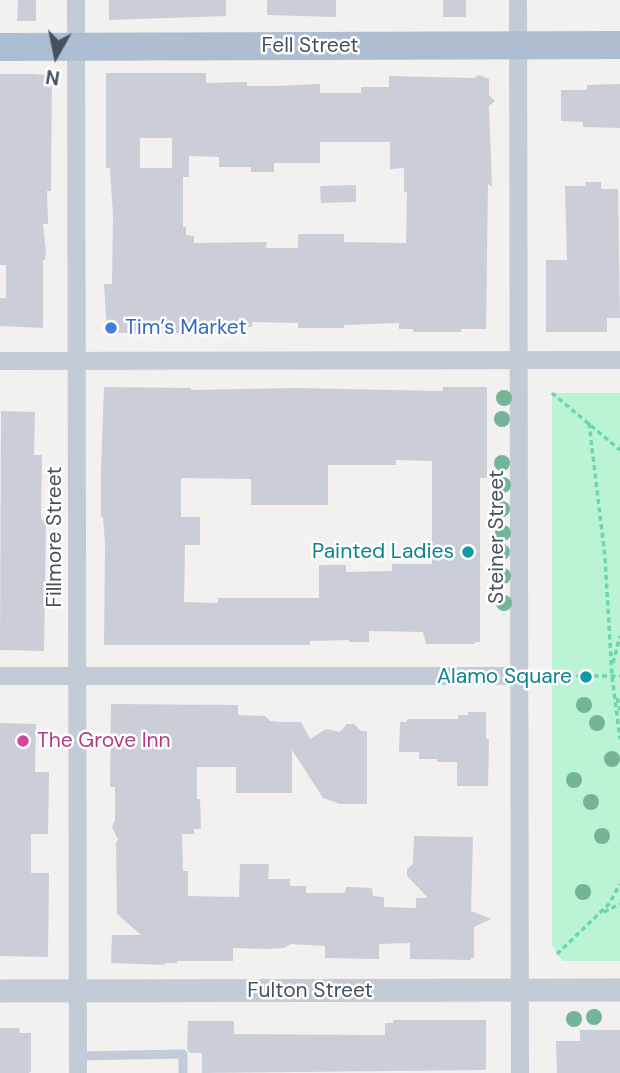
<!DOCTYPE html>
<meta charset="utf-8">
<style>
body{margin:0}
#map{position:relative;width:620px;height:1073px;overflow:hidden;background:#f3f0f0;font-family:"DM Sans",sans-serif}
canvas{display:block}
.north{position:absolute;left:21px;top:21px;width:70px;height:70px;-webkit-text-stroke:5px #fff;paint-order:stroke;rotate:189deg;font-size:19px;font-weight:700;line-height:28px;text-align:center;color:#465160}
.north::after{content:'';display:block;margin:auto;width:24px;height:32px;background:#465160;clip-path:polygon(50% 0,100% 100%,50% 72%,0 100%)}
</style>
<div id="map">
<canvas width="620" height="1073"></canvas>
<div class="north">N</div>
</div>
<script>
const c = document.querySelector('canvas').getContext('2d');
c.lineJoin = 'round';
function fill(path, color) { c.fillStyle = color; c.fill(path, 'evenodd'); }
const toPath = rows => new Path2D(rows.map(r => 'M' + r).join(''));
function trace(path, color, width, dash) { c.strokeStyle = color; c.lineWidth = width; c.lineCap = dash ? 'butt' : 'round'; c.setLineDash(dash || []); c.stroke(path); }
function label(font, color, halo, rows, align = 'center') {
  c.font = font + ' "DM Sans",sans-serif'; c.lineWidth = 5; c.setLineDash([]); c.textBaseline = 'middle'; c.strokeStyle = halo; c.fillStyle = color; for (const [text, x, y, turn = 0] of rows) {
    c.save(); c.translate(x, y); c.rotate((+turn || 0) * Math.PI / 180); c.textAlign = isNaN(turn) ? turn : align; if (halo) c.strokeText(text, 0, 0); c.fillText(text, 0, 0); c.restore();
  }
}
fill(toPath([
 [552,393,620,393,620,961,562,961,552,945]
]), '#baf4d5');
fill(toPath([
 [18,0,36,0,36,21,17,21],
 [109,0,226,0,226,16,109,20],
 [267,0,336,0,336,17,267,15],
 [443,0,466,0,466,17,443,17],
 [106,73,206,73,206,83,247,82,247,86,274,86,320,84,320,93,361,93,361,87,389,87,389,76,474,78,479,75,489,79,489,95,495,101,489,106,492,186,488,184,486,329,461,329,461,332,413,332,413,329,399,329,399,323,344,325,344,328,298,328,298,323,252,322,252,327,206,327,206,331,196,331,196,333,107,333,104,284,112,284,113,215,110,168,106,168],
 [140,138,172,138,172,168,140,168],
 [320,142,390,142,390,169,404,168,404,192,407,192,406,243,344,242,344,234,298,234,298,248,266,248,267,242,194,243,194,236,186,235,186,227,183,227,183,177,189,177,189,156,219,157,219,167,251,167,251,172,274,172,274,163,320,163],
 [0,74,35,74,52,76,51,191,47,191,48,224,43,224,46,252,45,260,43,260,43,328,0,326,0,298,6,298,6,265,0,265],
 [620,84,620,128,583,127,583,122,561,121,561,90,587,90,587,85],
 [585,182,601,182,601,189,618,189,620,318,607,318,607,332,546,332,546,260,567,260,565,186,586,186],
 [356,185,356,202,321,203,320,186],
 [104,387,191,388,191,390,295,388,443,391,443,387,487,387,487,478,480,478,480,642,475,642,475,644,426,644,423,632,369,631,369,642,349,642,349,640,310,641,310,645,104,645,105,544,103,517,101,517,101,470],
 [396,460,432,461,432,564,392,564,392,571,346,572,346,565,319,565,319,598,218,598,218,603,184,602,185,545,200,545,200,517,181,517,181,478,251,479,251,505,328,505,328,465,396,465],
 [1,411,35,412,34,455,42,455,41,520,46,520,44,651,0,650],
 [111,704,238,705,238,715,265,716,270,721,283,722,301,722,310,739,326,729,340,732,347,724,354,724,361,731,367,731,367,804,340,804,323,798,292,750,292,793,236,793,236,767,197,767,197,799,200,799,201,829,194,829,194,834,182,834,183,871,188,871,188,896,239,897,240,864,269,864,268,879,290,879,290,886,306,886,306,893,345,893,346,887,372,888,373,896,384,897,384,907,416,908,416,898,428,898,407,876,407,869,413,864,414,836,473,837,471,911,491,919,474,927,474,958,471,958,471,960,410,959,410,943,379,944,379,959,325,958,325,946,291,944,284,948,267,949,233,948,233,961,177,961,177,963,164,963,165,965,111,963,112,935,141,935,117,914,116,843,118,839,112,827,115,820,115,787,110,787],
 [468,712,486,712,486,739,489,739,488,786,457,786,457,762,437,762,437,759,419,759,419,752,399,752,400,722,406,722,408,719,458,719,458,715,468,715],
 [0,723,36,724,35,772,49,772,48,834,31,834,31,873,49,873,48,957,0,956],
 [393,1020,486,1020,486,1070,202,1073,202,1053,190,1053,187,1049,188,1021,234,1021,234,1034,367,1035,385,1035,385,1023,393,1023],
 [0,1028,19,1028,20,1033,31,1033,31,1071,29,1073,0,1073],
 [580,1030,620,1030,620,1073,557,1073,556,1041,580,1041]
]), '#cbced6');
trace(toPath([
 [552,393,620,450],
 [589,423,605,557,612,676,620,739],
 [613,663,620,636],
 [551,676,620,676],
 [617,698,620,710],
 [604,912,620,904],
 [557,954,609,904,620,884]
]), '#6ed6ab', 3.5, [5, 3.5]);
trace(toPath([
 [78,1056,183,1054,183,1073]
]), '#c2cbd6', 9);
trace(toPath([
 [76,0,78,1073],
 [518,0,520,1073],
 [0,361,620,360],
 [0,676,520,676]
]), '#c2cbd6', 18);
trace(toPath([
 [0,991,620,990]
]), '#c2cbd6', 23);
trace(toPath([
 [0,47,620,45]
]), '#adbdd2', 28);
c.fillStyle = '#74b599';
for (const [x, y] of [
 [504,398],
 [502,419],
 [502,463],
 [503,485],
 [502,509],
 [503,533],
 [502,552],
 [503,576],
 [504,603],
 [584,705],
 [597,723],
 [612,759],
 [574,780],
 [591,802],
 [602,836],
 [583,892],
 [594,1017],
 [574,1019]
]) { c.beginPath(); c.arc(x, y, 8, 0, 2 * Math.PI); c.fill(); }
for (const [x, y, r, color] of [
 [111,328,7,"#3f7fe0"],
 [468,552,7,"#0f9aa8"],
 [586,677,7,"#0f9aa8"],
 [23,741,7,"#d1479c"]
]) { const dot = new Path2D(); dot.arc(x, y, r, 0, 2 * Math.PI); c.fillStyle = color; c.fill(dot); trace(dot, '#fff', 2.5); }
label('21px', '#465160', '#fff', [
 ["Fell Street",310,46],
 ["Fillmore Street",55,537,-90],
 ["Steiner Street",497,537,-90],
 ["Fulton Street",310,991]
]);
label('21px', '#366cbe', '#fff', [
 ["Tim’s Market",125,328]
], 'left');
label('21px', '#0d838f', '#fff', [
 ["Painted Ladies",454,552],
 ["Alamo Square",572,677]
], 'right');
label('21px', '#b23c85', '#fff', [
 ["The Grove Inn",37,741]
], 'left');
</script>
